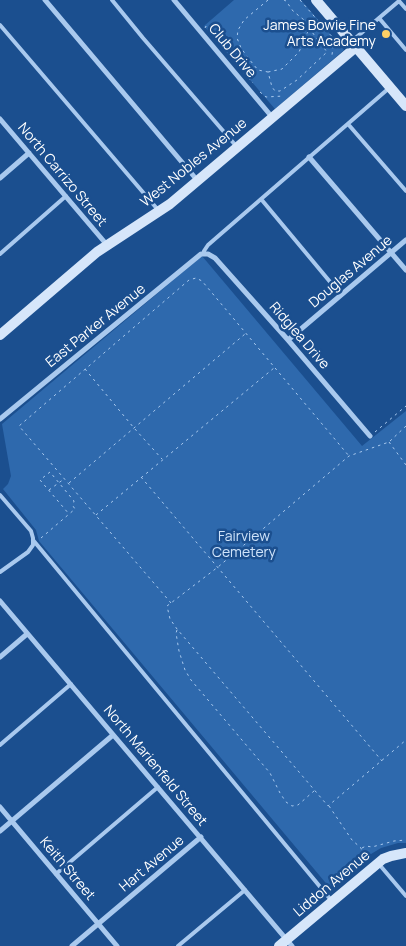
<!DOCTYPE html>
<style>
body{margin:0}
canvas{display:block;background:#1b4f8f}
</style>
<canvas width="406" height="946"></canvas>
<script>
const c = document.querySelector('canvas').getContext('2d');
c.lineJoin = 'round';
function fill(path, color) { c.fillStyle = color; c.fill(path, 'evenodd'); }
const toPath = rows => new Path2D(rows.map(r => 'M' + r).join(''));
function trace(path, color, width, dash) { c.strokeStyle = color; c.lineWidth = width; c.lineCap = dash ? 'butt' : 'round'; c.setLineDash(dash || []); c.stroke(path); }
function label(font, color, halo, rows, align = 'center') {
  c.font = font + ' Manrope,sans-serif'; c.lineWidth = 5; c.setLineDash([]); c.textBaseline = 'middle'; c.strokeStyle = halo; c.fillStyle = color; for (const [text, x, y, turn = 0] of rows) {
    c.save(); c.translate(x, y); c.rotate((+turn || 0) * Math.PI / 180); c.textAlign = isNaN(turn) ? turn : align; if (halo) c.strokeText(text, 0, 0); c.fillText(text, 0, 0); c.restore();
  }
}
fill(toPath([
 [234,0,301,0,344,50,275,109,204,26],
 [202,256,362,446,406,411,406,843,398,843,381,848,371,854,330,888,39,541,36,530,3,489,8,484,11,476,2,424]
]), '#2e69ad');
trace(toPath([
 [268,0,244,20,238,30,237,38,241,48,249,59,258,70,268,72,272,87,275,91,280,91,297,80,327,52,309,28,309,24,293,11,286,1,284,0],
 [300,0,334,39,332,55],
 [205,28,206,26,232,58],
 [240,66,248,59],
 [268,72,282,69,299,52,309,29],
 [244,73,253,83],
 [260,92,266,97,284,96],
 [85,369,134,428,162,459],
 [406,426,389,442,349,456,218,567,167,606,170,619,177,629,328,806,406,740],
 [375,432,406,406],
 [389,442,406,465],
 [141,477,382,761],
 [69,483,245,334],
 [49,490,64,479],
 [96,515,274,368],
 [41,538,75,509,73,506,74,501,50,472,40,480,69,514],
 [171,603,19,426,189,280,196,278,202,281,349,456],
 [177,630,176,633,179,651,185,670,191,680,270,773,280,793,286,802,292,806,298,805,314,791],
 [329,806,352,840,361,848,362,853,367,860],
 [362,848,366,846,372,847,394,841,406,840]
]), '#a9c9ee', 1, [2.5, 4]);
trace(toPath([
 [112,0,143,38,237,147],
 [406,9,399,1,379,18,406,50],
 [0,25,159,211],
 [352,41,379,18],
 [348,124,406,191],
 [261,199,341,295],
 [0,254,66,196],
 [204,254,204,251,208,245,388,89],
 [0,495,31,531,33,538,33,545,28,552,0,572],
 [33,540,331,900],
 [0,745,71,684],
 [378,863,406,896],
 [56,874,158,787],
 [178,946,245,890]
]), '#a9c9ee', 4);
trace(toPath([
 [45,0,197,180],
 [174,0,272,117],
 [0,119,107,245],
 [309,157,406,270],
 [0,178,29,153],
 [288,340,406,240],
 [0,419,201,254,208,254,215,258,288,340,370,436],
 [0,601,292,946],
 [0,657,27,634],
 [0,807,117,946],
 [0,831,113,735],
 [72,946,201,837]
]), '#a9c9ee', 5);
trace(toPath([
 [316,0,406,106],
 [0,335,97,252,170,204,356,47],
 [279,946,383,859,391,856,406,853]
]), '#d6e6fa', 10);
for (const [x, y, r, color] of [
 [386,34,5,"#ffd166"]
]) { const dot = new Path2D(); dot.arc(x, y, r, 0, 2 * Math.PI); c.fillStyle = color; c.fill(dot); trace(dot, '#1b4f8f', 2); }
label('14px', '#fff', '#1b4f8f', [
 ["James Bowie Fine",376,26],
 ["Arts Academy",376,42]
], 'right');
label('14px', '#fff', '#1b4f8f', [
 ["Club Drive",232,51,50],
 ["West Nobles Avenue",194,163,-39],
 ["North Carrizo Street",62,175,50],
 ["Douglas Avenue",351,272,-40],
 ["East Parker Avenue",96,326,-39],
 ["Ridglea Drive",299,336,49],
 ["North Marienfeld Street",155,766,50],
 ["Hart Avenue",152,864,-40],
 ["Keith Street",67,869,50],
 ["Liddon Avenue",332,884,-40]
]);
label('14px', '#cfe3fa', '#1b4f8f', [
 ["Fairview",244,537],
 ["Cemetery",244,553]
]);
</script>
